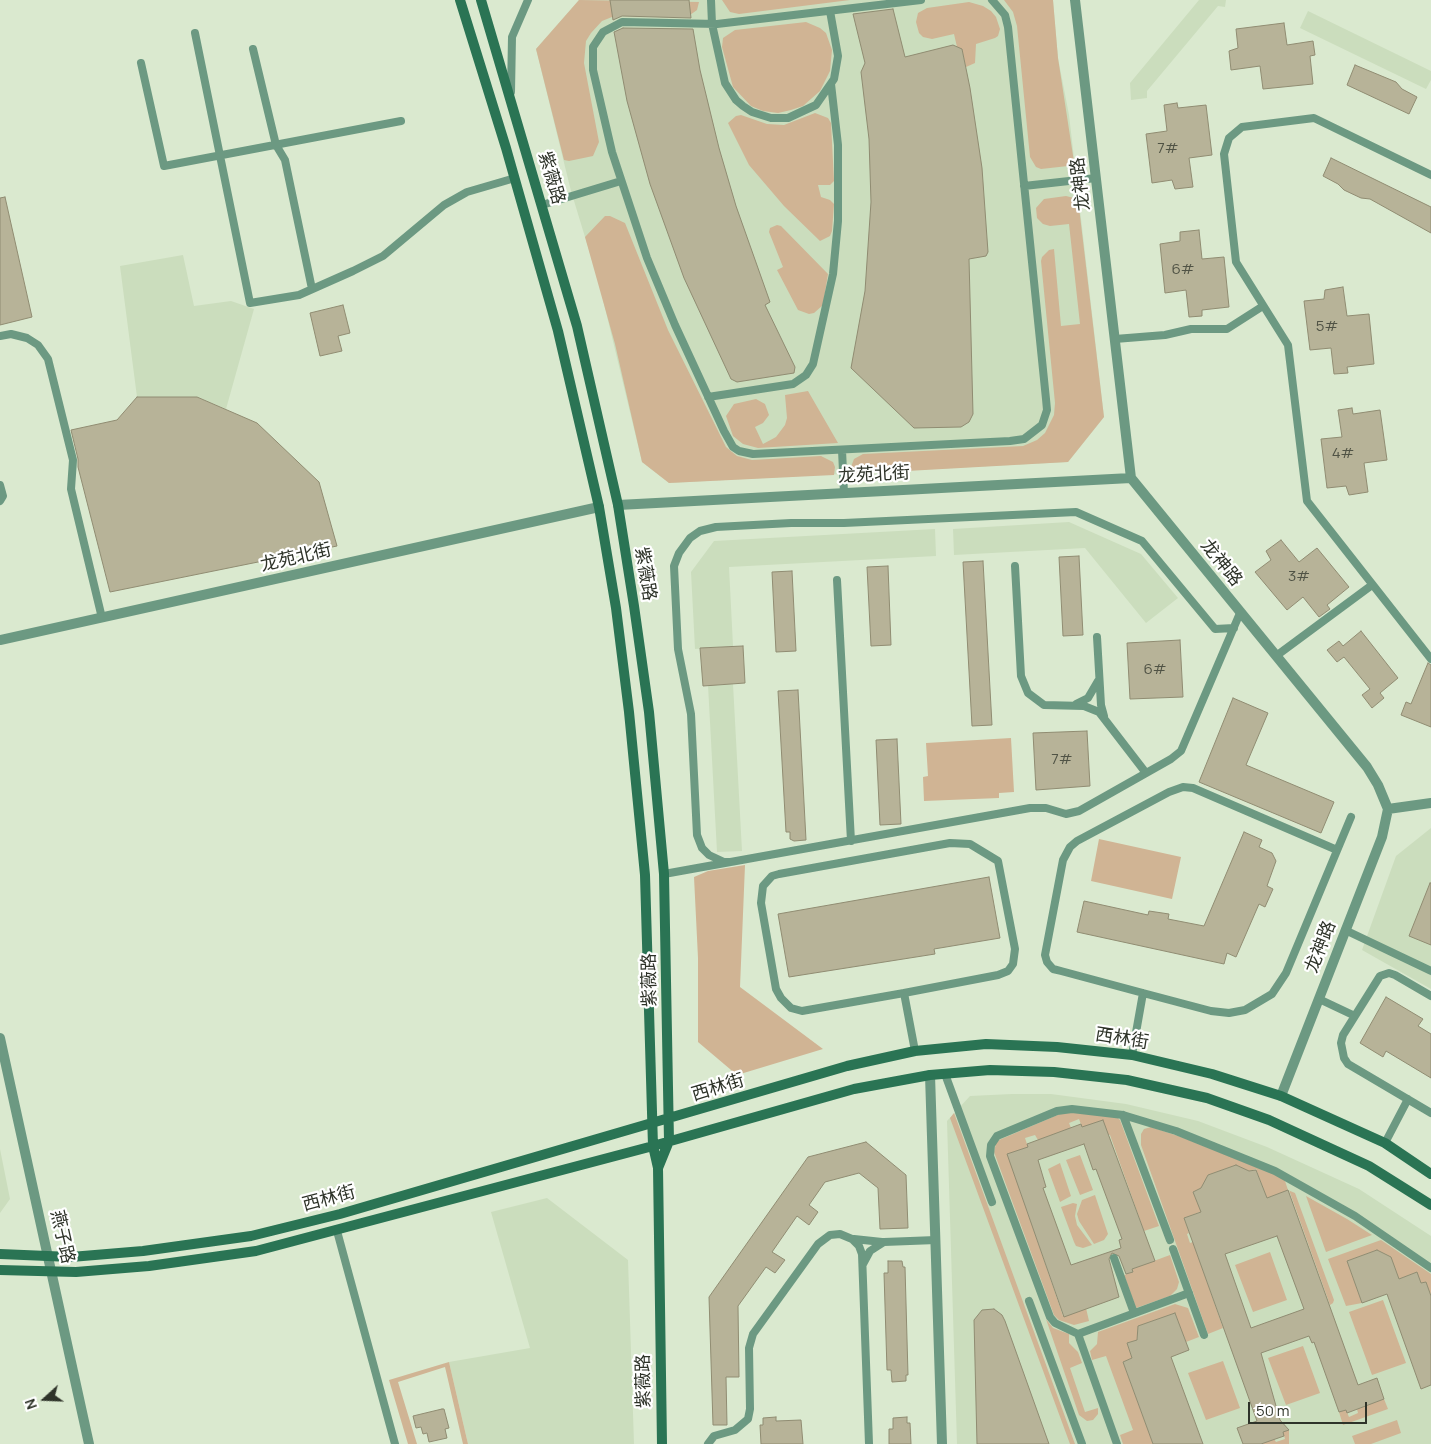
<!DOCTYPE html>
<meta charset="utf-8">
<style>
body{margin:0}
#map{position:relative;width:1431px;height:1444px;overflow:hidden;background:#dae9cf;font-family:Manrope,sans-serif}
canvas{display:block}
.north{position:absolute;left:20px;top:1374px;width:50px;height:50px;-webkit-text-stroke:4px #fff;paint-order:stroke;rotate:250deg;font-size:14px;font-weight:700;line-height:20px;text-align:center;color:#2e3329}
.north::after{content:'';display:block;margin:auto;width:18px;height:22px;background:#2e3329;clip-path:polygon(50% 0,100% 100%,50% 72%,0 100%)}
.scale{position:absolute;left:1248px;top:1402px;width:119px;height:22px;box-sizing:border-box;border:2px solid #2e3329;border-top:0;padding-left:6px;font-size:15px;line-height:18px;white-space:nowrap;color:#2e3329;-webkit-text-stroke:4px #fff;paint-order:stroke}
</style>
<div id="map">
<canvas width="1431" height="1444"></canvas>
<div class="north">N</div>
<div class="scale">50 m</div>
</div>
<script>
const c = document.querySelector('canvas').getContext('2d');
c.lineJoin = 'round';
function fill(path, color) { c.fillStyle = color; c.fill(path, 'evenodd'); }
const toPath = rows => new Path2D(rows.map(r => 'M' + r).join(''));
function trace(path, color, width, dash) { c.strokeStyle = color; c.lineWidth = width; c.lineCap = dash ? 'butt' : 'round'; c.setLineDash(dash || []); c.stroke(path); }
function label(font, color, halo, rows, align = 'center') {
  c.font = font + ' Manrope,"Noto Sans SC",sans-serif'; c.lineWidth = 4.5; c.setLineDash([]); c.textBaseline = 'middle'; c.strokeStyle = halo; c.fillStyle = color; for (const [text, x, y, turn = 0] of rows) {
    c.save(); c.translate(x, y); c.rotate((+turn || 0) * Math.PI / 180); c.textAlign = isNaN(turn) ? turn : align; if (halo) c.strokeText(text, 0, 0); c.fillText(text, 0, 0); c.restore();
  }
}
fill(toPath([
 [579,0,1053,0,1058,58,1069,115,1104,417,1068,462,669,483,642,462,599,283,571,191,536,49],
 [1199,0,1226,0,1225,7,1218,6,1147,91,1147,98,1131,100,1130,83],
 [1308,11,1431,71,1431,80,1426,89,1300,28],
 [183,255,194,306,231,301,254,309,226,409,197,397,137,397,120,266],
 [1069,522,1141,554,1178,598,1146,623,1085,548,954,555,953,529],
 [935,529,936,556,729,567,733,646,695,649,691,572,714,541],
 [733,684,742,851,717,852,708,685],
 [1431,828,1431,989,1362,950,1396,856],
 [1012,1094,1051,1094,1126,1104,1198,1121,1267,1147,1359,1189,1431,1236,1431,1444,957,1444,947,1121,970,1096],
 [0,1149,10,1199,0,1213],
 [547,1198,628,1260,634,1444,468,1444,449,1362,530,1348,491,1212]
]), '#cbddbd');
fill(toPath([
 [579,0,699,2,697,10,690,15,617,15,602,21,591,33,586,41,584,63,599,142,593,156,569,161,564,160,536,49],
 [722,0,850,0,739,14,730,12],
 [1004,0,1053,0,1058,58,1074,162,1068,166,1041,169,1036,167,1030,157,1017,26,1013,12],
 [969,2,983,6,991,11,996,17,1000,29,998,36,995,38,976,44,975,63,966,67,962,50,957,47,954,34,932,39,923,37,919,33,916,22,918,13,927,8],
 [806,22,820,28,826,33,832,50,830,71,820,91,803,106,791,110,778,113,763,111,751,106,733,87,722,47,723,38,735,30],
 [815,113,828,118,831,123,834,181,830,185,818,185,821,197,830,200,834,204,832,231,830,236,820,241,784,206,749,165,728,123,736,116,741,115,767,124,784,125],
 [1066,196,1078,199,1104,417,1068,462,853,474,851,467,854,459,863,454,1023,446,1037,440,1045,433,1054,415,1055,403,1041,261,1042,257,1049,250,1054,249,1061,326,1080,324,1069,224,1050,226,1043,224,1037,218,1036,208,1044,199],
 [605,216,610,216,625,223,668,330,726,447,737,456,752,460,821,456,833,462,835,467,834,475,669,483,642,462,615,344,585,237],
 [777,225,781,226,828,274,823,305,814,313,809,314,798,310,777,270,783,267,769,232,770,228],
 [808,391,838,443,758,448,743,444,733,436,726,416,734,404,756,399,765,404,769,415,763,423,755,427,763,444,776,437,785,425,787,418,785,395],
 [1011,738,1014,792,999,793,999,798,924,801,923,777,928,776,926,743],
 [1099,839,1181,857,1172,899,1091,881],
 [745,865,740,987,823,1049,737,1075,698,1042,698,958,694,877,708,871],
 [1067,1111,1117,1117,1120,1120,1159,1226,1144,1231,1110,1135,1082,1127,1079,1119,1069,1123,1071,1128,1038,1140,1035,1135,1025,1138,1028,1147,1008,1155,1063,1316,1086,1308,1089,1321,1074,1325,1059,1320,1054,1315,994,1152,996,1143,999,1140],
 [954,1113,1075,1444,1070,1444,950,1118],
 [1151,1127,1184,1138,1284,1178,1288,1190,1295,1193,1334,1300,1333,1303,1330,1305,1289,1190,1267,1198,1256,1169,1249,1171,1236,1165,1208,1175,1201,1188,1193,1192,1202,1214,1200,1212,1184,1218,1189,1233,1187,1234,1190,1243,1193,1242,1223,1328,1208,1334,1141,1145,1141,1134,1144,1129],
 [1080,1155,1093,1190,1080,1195,1066,1160],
 [1060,1163,1071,1196,1060,1202,1048,1169],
 [1095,1195,1108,1234,1104,1240,1094,1244,1079,1221,1077,1214,1082,1200],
 [1306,1196,1347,1219,1372,1235,1326,1252],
 [1073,1203,1077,1204,1075,1216,1077,1225,1092,1245,1083,1248,1076,1246,1074,1242,1061,1207],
 [1381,1240,1431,1274,1431,1296,1426,1282,1421,1283,1417,1272,1399,1279,1391,1257,1377,1250,1347,1261,1362,1303,1346,1306,1328,1259],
 [1270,1252,1287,1300,1253,1312,1235,1265],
 [1170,1255,1179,1282,1177,1289,1170,1296,1136,1308,1124,1275,1133,1272,1132,1269],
 [1383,1300,1406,1363,1372,1375,1349,1312],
 [1175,1304,1188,1308,1199,1337,1186,1342,1175,1313,1138,1326,1137,1340,1127,1343,1132,1358,1123,1362,1153,1444,1123,1444,1120,1435,1133,1430,1106,1356,1092,1360,1090,1351,1097,1344,1098,1332],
 [1046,1319,1053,1328,1069,1334,1069,1343,1078,1352,1082,1363,1070,1368,1085,1412,1098,1408,1098,1414,1093,1420,1087,1421,1079,1415],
 [1303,1346,1320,1393,1286,1405,1268,1358],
 [1223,1361,1240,1408,1206,1420,1188,1373],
 [449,1362,468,1444,463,1444,445,1367,398,1382,417,1444,408,1444,389,1380],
 [1384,1399,1388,1409,1343,1425,1339,1412,1346,1410,1349,1417,1358,1413,1357,1409],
 [1397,1420,1401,1433,1371,1444,1355,1444,1352,1436],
 [1289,1430,1289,1444,1261,1444,1274,1439,1276,1442,1285,1439,1283,1432]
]), '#d0b494');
const building = toPath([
 [610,0,689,0,691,18,622,16,613,20,610,0],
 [893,9,905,57,953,45,962,49,970,88,982,168,988,252,986,256,969,259,973,414,969,422,961,427,914,428,851,368,865,291,871,202,869,139,861,72,865,63,853,14,893,9],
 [1284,23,1287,45,1313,41,1315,55,1310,56,1313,84,1263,89,1260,66,1231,70,1229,51,1238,48,1236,29,1284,23],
 [623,28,693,29,700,70,719,148,736,206,770,302,765,305,795,367,794,373,737,382,731,379,684,278,650,184,627,101,615,37,614,32,623,28],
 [1355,65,1396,82,1402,89,1417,97,1409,114,1347,85,1355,65],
 [1177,103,1178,108,1206,105,1212,155,1189,158,1193,187,1175,189,1172,180,1152,183,1146,134,1167,131,1164,105,1177,103],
 [1331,158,1431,207,1431,233,1370,199,1361,198,1344,190,1338,184,1323,176,1331,158],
 [5,197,32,317,0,325,0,198,5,197],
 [1199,230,1202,259,1224,257,1229,307,1202,310,1202,316,1189,317,1186,290,1165,293,1160,244,1180,241,1180,232,1199,230],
 [1343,287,1347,316,1369,314,1374,364,1347,367,1348,373,1334,374,1331,348,1310,350,1304,301,1324,299,1325,290,1343,287],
 [343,305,350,333,338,336,342,351,320,356,310,313,343,305],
 [137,397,197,397,257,423,319,482,337,546,110,592,78,467,78,459,71,430,117,420,137,397],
 [1352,408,1353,414,1380,410,1387,460,1364,463,1368,492,1349,495,1346,486,1327,488,1321,439,1342,437,1338,410,1352,408],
 [1281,540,1299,562,1317,548,1349,587,1327,605,1330,609,1319,617,1303,597,1287,610,1255,572,1271,560,1266,551,1281,540],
 [1079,556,1083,635,1063,636,1059,557,1079,556],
 [983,561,992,725,972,726,963,562,983,561],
 [888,566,891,645,871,646,867,567,888,566],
 [792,571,796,651,776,652,772,572,792,571],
 [1361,631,1398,678,1380,693,1384,698,1372,708,1362,695,1370,689,1344,657,1337,662,1327,650,1339,641,1343,646,1361,631],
 [1180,640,1183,697,1130,699,1127,643,1180,640],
 [743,646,745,683,703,686,700,648,743,646],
 [1428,663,1431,665,1431,727,1401,715,1406,702,1411,704,1428,663],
 [798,690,806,840,794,841,790,839,790,832,786,832,778,691,798,690],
 [1233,698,1268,713,1246,765,1334,802,1321,833,1199,782,1233,698],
 [1087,731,1090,786,1036,790,1033,733,1087,731],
 [897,739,901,824,880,825,876,740,897,739],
 [1244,832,1262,840,1259,847,1272,853,1276,861,1267,886,1273,889,1265,907,1259,904,1236,957,1227,953,1224,964,1077,932,1084,901,1148,915,1149,911,1169,914,1168,919,1204,926,1244,832],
 [989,877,1000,938,934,949,935,954,789,977,778,914,989,877],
 [1430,883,1431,883,1431,945,1409,936,1430,883],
 [1386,997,1423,1019,1418,1026,1431,1034,1431,1078,1386,1051,1383,1057,1360,1043,1386,997],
 [1103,1120,1155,1261,1132,1269,1133,1272,1126,1274,1119,1256,1112,1253,1109,1259,1119,1297,1064,1317,1007,1154,1028,1147,1027,1144,1081,1124,1082,1127,1103,1120],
 [1084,1144,1093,1170,1096,1169,1122,1239,1119,1240,1121,1248,1071,1265,1043,1188,1046,1187,1038,1160,1084,1144],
 [866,1142,906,1175,908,1228,880,1229,878,1188,859,1173,825,1182,809,1205,818,1212,809,1225,797,1216,772,1252,785,1260,775,1273,766,1267,738,1306,739,1377,726,1377,727,1425,713,1425,709,1297,808,1157,866,1142],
 [1236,1165,1249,1171,1256,1170,1267,1198,1288,1190,1358,1385,1377,1378,1384,1399,1347,1413,1346,1410,1339,1412,1314,1342,1312,1343,1309,1336,1261,1353,1280,1420,1289,1430,1283,1432,1284,1436,1261,1444,1243,1444,1237,1428,1257,1421,1184,1218,1201,1212,1193,1192,1201,1188,1208,1175,1236,1165],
 [1277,1236,1304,1309,1251,1328,1225,1254,1277,1236],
 [1377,1250,1391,1257,1399,1279,1417,1272,1421,1283,1426,1282,1431,1296,1431,1385,1421,1389,1387,1294,1362,1303,1347,1261,1377,1250],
 [888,1261,902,1261,903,1267,905,1267,908,1375,906,1375,906,1381,892,1382,891,1370,887,1370,884,1273,888,1273,888,1261],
 [994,1309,1002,1315,1005,1321,1049,1444,977,1444,974,1320,982,1310,994,1309],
 [1175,1313,1189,1350,1171,1357,1203,1444,1153,1444,1123,1362,1132,1358,1127,1343,1137,1340,1138,1326,1175,1313],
 [442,1409,444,1409,449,1428,445,1429,447,1438,429,1442,427,1433,423,1434,421,1427,416,1428,413,1416,442,1409],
 [776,1417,776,1421,801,1420,803,1444,761,1444,760,1425,763,1425,763,1418,776,1417],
 [907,1417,907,1423,910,1423,911,1444,889,1444,889,1429,893,1429,893,1418,907,1417]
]);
fill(building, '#b7b398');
trace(building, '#908c72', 1);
trace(toPath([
 [711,0,712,24,725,83,736,100,743,106,752,112,771,118,788,118,816,105,834,79,838,56,830,11],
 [921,0,717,24,622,22,603,32,593,47,593,70,612,152,647,258,675,325,724,431,733,447,739,451,753,454,1010,441,1024,439,1042,425,1047,410,1046,399,1008,27,1005,15,992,0],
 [195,33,250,303,299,295,353,271,383,256,444,205,467,192,515,178],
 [253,49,276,145,285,160,312,289],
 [141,63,164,166,401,121],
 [511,92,512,37,528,0],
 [1431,175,1314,118,1242,127,1229,138,1224,154,1236,262,1288,345,1307,501,1431,659],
 [1024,186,1096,178],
 [542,205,621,181],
 [0,336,11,334,27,338,38,345,48,359,73,460,71,489,102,618],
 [1115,339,1165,335,1191,329,1227,329,1263,306],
 [708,397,793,384,806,375,813,364,833,274,838,221,838,145,831,84],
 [842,450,844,493],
 [0,485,3,496,0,501],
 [1015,566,1021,676,1028,693,1044,705,1084,706,1099,712,1146,773],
 [837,580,851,841],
 [1097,637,1101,705,1104,716],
 [1276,656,1372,585],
 [1076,704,1088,698,1098,681],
 [731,862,724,862,709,855,702,848,697,835,691,714,678,649,674,566,679,553,690,538,700,531,716,527,791,523,844,523,1076,512,1142,541,1215,629,1234,628],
 [664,874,1030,808,1046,808,1066,814,1079,811,1171,759,1181,751,1240,613],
 [1345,930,1431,971],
 [904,993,802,1011,791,1008,781,998,776,989,761,903,763,886,772,876,779,874,950,843,970,844,998,861,1015,949,1013,964,1008,971,998,975,904,993,915,1051],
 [1143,993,1061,971,1053,969,1047,962,1045,955,1063,860,1070,847,1077,841,1169,792,1183,787,1193,788,1337,850],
 [1431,996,1395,975,1389,973,1380,976,1343,1035,1341,1043,1344,1058,1348,1064,1431,1113],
 [1319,999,1355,1016],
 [1132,1055,1143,993,1211,1011,1229,1013,1245,1010,1272,994,1286,973,1351,817],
 [945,1074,992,1202],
 [1123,1115,1170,1240],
 [1385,1143,1408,1099],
 [337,1231,395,1444],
 [854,1239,882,1242],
 [1173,1249,1204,1335],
 [1114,1258,1134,1313],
 [863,1264,870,1251,884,1242,936,1240],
 [1029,1301,1082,1444],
 [1078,1334,1189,1293],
 [708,1444,714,1436,735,1430,748,1419,750,1409,749,1348,753,1334,818,1244,830,1235,840,1234,852,1239,859,1246,862,1254,869,1444],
 [1117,1444,1078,1334,1055,1323,1050,1317,990,1156,991,1145,997,1136,1057,1111,1072,1109,1123,1115,1176,1131,1275,1171,1355,1216,1431,1268]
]), '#6c9982', 8);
trace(toPath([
 [1075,0,1131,478,1367,767,1378,785,1388,809,1382,837,1281,1096],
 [618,505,1131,478],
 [0,640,599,507],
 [1388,809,1431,803],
 [0,1038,89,1444],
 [930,1075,942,1444]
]), '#6c9982', 10);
trace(toPath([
 [460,0,506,148,558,331,599,507,616,608,629,712,645,875,653,1146,658,1168,662,1444],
 [481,0,577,326,618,505,634,606,649,712,664,874,669,1141,658,1168],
 [0,1254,71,1257,143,1251,251,1236,340,1214,847,1066,915,1051,986,1044,1057,1047,1132,1055,1212,1074,1281,1096,1385,1143,1431,1174],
 [0,1270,76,1272,149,1266,256,1251,653,1146,854,1089,930,1075,990,1070,1054,1072,1127,1080,1207,1098,1269,1120,1369,1166,1431,1205]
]), '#2a7454', 10);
label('15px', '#505345', null, [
 ["7#",1168,149],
 ["6#",1183,270],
 ["5#",1327,327],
 ["4#",1343,454],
 ["3#",1299,577],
 ["6#",1155,670],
 ["7#",1062,760]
]);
label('18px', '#2e3329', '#fff', [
 ["紫薇路",551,178,74],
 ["龙神路",1081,184,-97],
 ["龙苑北街",874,475,-3],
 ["龙苑北街",296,558,-13],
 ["龙神路",1221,563,51],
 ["紫薇路",645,574,81],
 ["龙神路",1321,947,-69],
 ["紫薇路",650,980,-91],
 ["西林街",1122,1039,9],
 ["西林街",718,1088,-17],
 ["西林街",329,1199,-15],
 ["燕子路",62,1237,77],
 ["紫薇路",644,1381,-91]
]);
</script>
